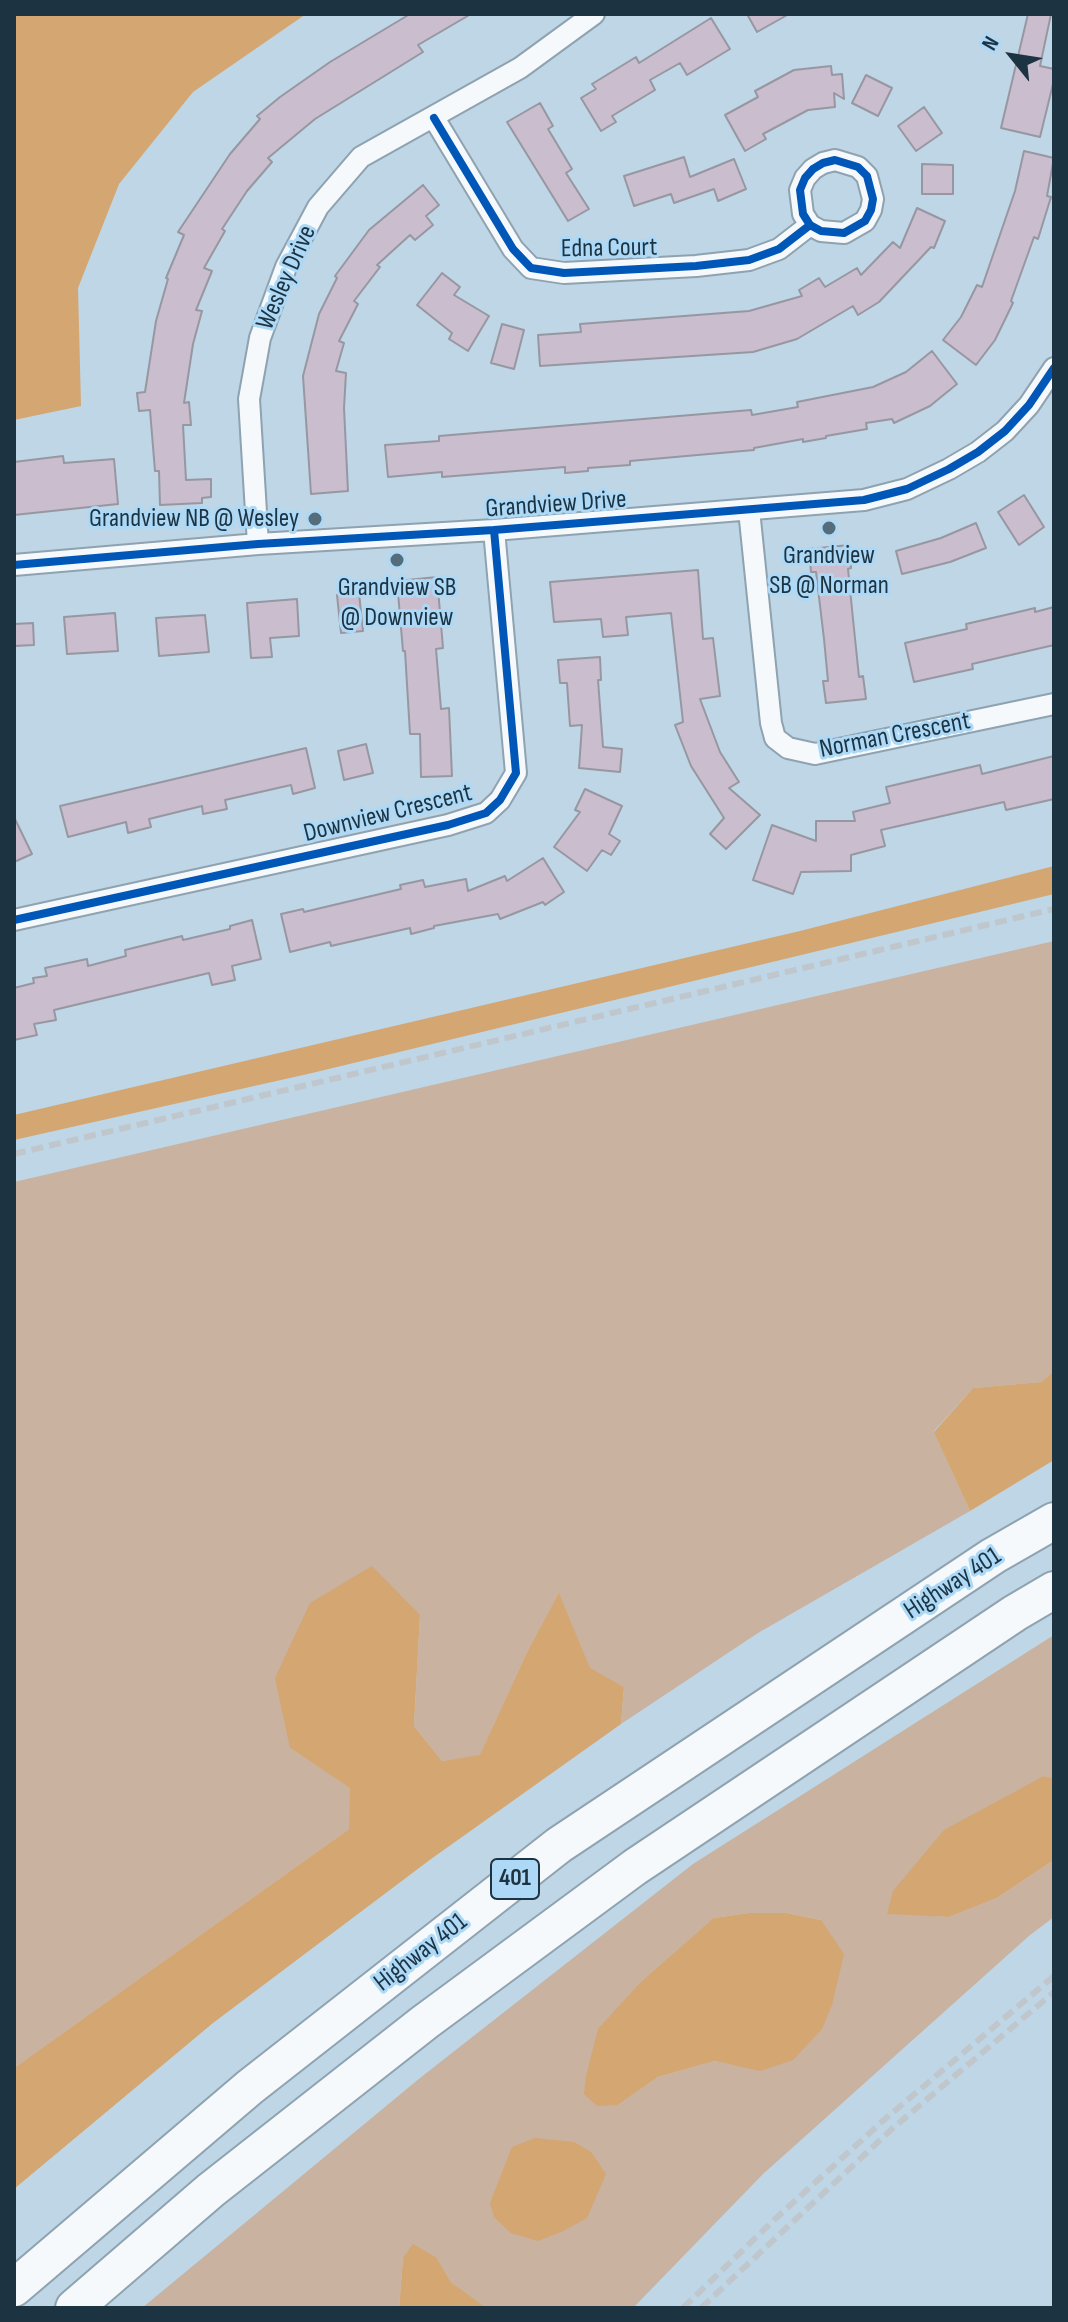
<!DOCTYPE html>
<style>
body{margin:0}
#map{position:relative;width:1068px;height:2322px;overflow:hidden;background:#bed6e6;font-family:"Sofia Sans Condensed",sans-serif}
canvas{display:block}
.frame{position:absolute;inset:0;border:16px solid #1c3342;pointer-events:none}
.north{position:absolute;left:972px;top:16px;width:80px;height:80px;-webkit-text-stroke:6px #add9f7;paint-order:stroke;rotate:300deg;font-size:22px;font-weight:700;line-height:32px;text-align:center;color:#1c3342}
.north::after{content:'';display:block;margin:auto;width:28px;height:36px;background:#1c3342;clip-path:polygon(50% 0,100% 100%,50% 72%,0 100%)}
</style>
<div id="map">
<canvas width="1068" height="2322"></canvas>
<div class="frame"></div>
<div class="north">N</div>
</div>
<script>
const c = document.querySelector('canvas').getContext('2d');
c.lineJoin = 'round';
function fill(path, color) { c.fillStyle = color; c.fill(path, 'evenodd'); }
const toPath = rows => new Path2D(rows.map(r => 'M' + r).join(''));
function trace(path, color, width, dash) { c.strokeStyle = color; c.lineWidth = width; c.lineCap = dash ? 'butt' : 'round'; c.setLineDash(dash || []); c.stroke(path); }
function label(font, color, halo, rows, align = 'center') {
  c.font = font + ' "Sofia Sans Condensed",sans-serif'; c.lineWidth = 6; c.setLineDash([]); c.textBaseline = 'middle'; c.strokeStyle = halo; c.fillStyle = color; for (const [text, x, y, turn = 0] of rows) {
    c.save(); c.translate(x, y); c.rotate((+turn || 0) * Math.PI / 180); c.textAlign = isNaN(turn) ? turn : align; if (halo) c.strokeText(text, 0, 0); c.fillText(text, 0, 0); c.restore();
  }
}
fill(toPath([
 [1054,941,1054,1371,1041,1382,973,1388,934,1431,970,1511,758,1633,621,1724,624,1687,590,1669,559,1594,528,1650,480,1756,442,1761,414,1726,420,1615,290,1748,351,1788,349,1829,14,2068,14,1182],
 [1054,1635,1054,1778,1044,1776,887,1913,949,1917,997,1898,1054,1860,1054,1917,1030,1935,763,2174,633,2308,467,2308,473,2299,451,2282,437,2258,403,2258,399,2308,142,2308,420,2078,693,1864],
 [749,1913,786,1913,821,1920,735,2065,715,2061,658,2077,618,2105,714,1918]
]), '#c9b29f');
fill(toPath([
 [14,14,306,14,193,92,119,184,78,288,81,406,14,420],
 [1054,866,1054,894,312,1073,14,1140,14,1115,800,931],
 [1054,1371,1054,1460,970,1511,934,1432,973,1388,1041,1382],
 [372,1566,420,1615,414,1726,442,1761,480,1755,528,1650,559,1593,590,1668,624,1687,621,1724,431,1859,213,2023,14,2189,14,2068,349,1829,350,1788,290,1748,275,1678,310,1603],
 [1044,1776,1054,1778,1054,1860,997,1898,949,1917,887,1914,893,1891,944,1830],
 [749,1913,786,1913,821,1920,844,1954,832,2005,822,2029,793,2060,760,2071,715,2061,658,2077,618,2105,597,2106,584,2094,586,2076,598,2029,640,1983,714,1918],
 [535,2138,574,2142,591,2152,606,2174,587,2218,561,2232,538,2241,511,2233,494,2217,490,2203,512,2147],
 [413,2244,437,2258,451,2282,486,2308,399,2308,403,2258]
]), '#d3a672');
const building = toPath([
 [410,14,471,14,418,45,423,52,315,119,268,158,272,162,247,191,222,229,225,231,204,268,212,271,196,310,202,311,193,344,184,403,189,402,191,425,183,425,186,480,211,479,211,497,202,498,202,503,160,505,159,471,155,471,150,410,139,411,137,393,145,392,156,321,168,279,166,278,184,235,178,232,230,154,260,119,257,116,280,97,330,62,410,14],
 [747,14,789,14,757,32,747,14],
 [1028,14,1051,14,1040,66,1054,69,1054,80,1040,137,1001,128,1028,14],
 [711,18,730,49,687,75,680,63,650,80,655,90,612,116,616,122,601,131,581,98,596,89,592,84,636,57,639,63,711,18],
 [831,66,832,75,842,74,844,99,834,93,835,107,808,110,763,134,766,139,745,151,725,115,758,97,755,91,794,70,831,66],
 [866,75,892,88,878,116,852,103,866,75],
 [540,103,553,126,548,129,572,169,566,173,589,209,568,221,507,122,540,103],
 [924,107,942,133,916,151,898,126,924,107],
 [1024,151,1054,158,1047,196,1051,197,1038,239,1034,237,1011,301,1013,303,995,340,976,365,943,340,961,317,977,285,982,287,1015,191,1024,151],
 [684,157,690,177,734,159,746,189,718,201,714,189,674,203,671,194,634,206,624,176,684,157],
 [922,164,953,165,953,194,922,194,922,164],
 [423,185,439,205,426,216,433,225,415,240,410,235,377,265,380,267,354,301,358,304,339,341,344,343,336,371,346,373,344,408,348,491,311,494,303,376,319,314,337,278,335,276,369,230,423,185],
 [917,208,945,221,934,248,931,247,879,302,858,315,853,306,797,339,753,352,540,366,538,335,581,332,580,324,749,311,802,296,799,290,819,278,825,287,857,268,861,275,893,242,900,248,917,208],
 [442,273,460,287,454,295,489,316,468,351,449,339,452,333,417,305,442,273],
 [502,324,524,330,514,369,491,363,502,324],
 [932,351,957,384,930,406,894,423,892,419,866,423,867,429,826,436,826,438,803,442,803,439,754,448,754,450,630,461,630,465,588,468,588,471,565,473,565,467,442,477,442,472,388,477,385,445,439,441,439,436,751,410,752,415,798,407,797,402,873,387,906,372,932,351],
 [63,456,64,463,114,459,118,504,14,515,14,462,63,456],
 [1024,495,1044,527,1019,545,998,512,1024,495],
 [976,523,986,548,950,562,902,574,896,551,941,538,976,523],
 [849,545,851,568,848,569,853,619,859,677,863,676,866,699,826,703,823,681,828,681,824,639,816,572,811,572,809,549,849,545],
 [698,570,703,639,713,638,720,696,700,699,720,752,739,782,729,788,760,815,726,849,710,834,724,818,691,766,675,725,683,722,671,613,626,617,628,635,603,637,601,619,554,622,550,582,698,570],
 [437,577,443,648,436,649,441,709,449,708,452,776,421,777,420,734,410,734,405,651,403,651,397,581,437,577],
 [359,593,363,631,341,633,337,595,359,593],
 [297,599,299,636,270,638,272,657,251,658,247,603,297,599],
 [1054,607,1054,645,972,664,973,669,914,682,905,643,967,629,966,624,1014,613,1035,608,1035,612,1054,607],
 [115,613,118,651,67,654,64,617,115,613],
 [205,615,209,652,159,656,156,618,205,615],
 [33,623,34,645,14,646,14,624,33,623],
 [600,657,601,680,598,680,603,747,622,749,620,772,579,768,582,725,570,726,567,683,560,683,558,660,600,657],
 [366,744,373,773,344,780,338,751,366,744],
 [306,748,315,788,293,794,291,785,225,800,227,809,203,814,202,806,149,819,151,827,128,833,126,822,68,837,60,806,306,748],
 [1054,756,1054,799,1006,810,1004,802,881,830,885,846,851,855,851,871,801,872,793,894,753,880,772,825,816,841,816,821,855,821,853,812,890,803,886,787,980,765,982,774,1054,756],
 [585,789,622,806,609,834,620,841,611,855,602,850,587,871,554,847,580,812,575,810,585,789],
 [14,817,32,854,14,862,14,817],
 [543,858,564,892,545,905,543,902,500,919,498,914,434,926,434,928,411,934,410,928,331,946,330,942,290,952,281,914,303,909,304,912,401,889,400,885,423,880,425,887,466,879,468,891,505,876,507,881,543,858],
 [252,920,261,959,232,966,235,980,212,985,209,973,54,1010,56,1020,34,1024,37,1035,14,1040,14,988,34,983,33,978,47,976,45,968,87,959,88,966,126,956,125,950,182,936,183,940,230,929,230,926,252,920]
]);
fill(building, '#cabdcd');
trace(building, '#9797a2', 2);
const minor = toPath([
 [434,118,513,249,531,268,564,273,696,266,749,260,779,249,810,225,803,214,800,190,805,178,813,169,823,163,835,160,858,167,867,176,873,199,871,210,865,221,844,233,821,231,810,225],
 [749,510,771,723,775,738,788,748,815,754,1054,704],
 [258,544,249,399,260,338,286,267,318,207,361,157,520,68,594,14],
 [14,565,258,544,494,530,864,500,907,489,949,469,978,452,1005,431,1029,405,1054,368],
 [14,920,448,825,486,813,500,800,516,773,494,530]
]);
const motorway = toPath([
 [14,2288,250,2087,559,1845,993,1556,1054,1521],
 [74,2308,211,2190,425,2022,635,1867,1015,1613,1054,1590]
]);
trace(minor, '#8ea2b0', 24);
trace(motorway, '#8ea2b0', 40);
trace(minor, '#f5f9fb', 20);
trace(motorway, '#f5f9fb', 36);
trace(toPath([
 [14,1154,1054,909],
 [683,2308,774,2220,885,2119,1054,1976],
 [701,2308,893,2128,1054,1992]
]), '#c0c7cc', 6, [12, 6]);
trace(toPath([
 [434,118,513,249,531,268,564,273,696,266,749,260,779,249,810,225,803,214,800,190,805,178,813,169,823,163,835,160,858,167,867,176,873,199,871,210,865,221,844,233,821,231,810,225],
 [14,565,258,544,494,530,864,500,907,489,949,469,978,452,1005,431,1029,405,1054,368],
 [14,920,448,825,486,813,500,800,516,773,494,530]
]), '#0057b8', 8);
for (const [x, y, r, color] of [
 [315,519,8,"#556c7b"],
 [829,528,8,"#556c7b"],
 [397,560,8,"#556c7b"]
]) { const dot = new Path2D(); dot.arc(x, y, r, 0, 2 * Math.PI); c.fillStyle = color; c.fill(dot); trace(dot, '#add9f7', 3); }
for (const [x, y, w] of [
 [515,1879,48]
]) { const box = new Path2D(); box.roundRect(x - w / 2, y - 20, w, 40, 6); c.fillStyle = '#add9f7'; c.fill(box); trace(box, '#1c3342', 2); }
label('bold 24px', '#1c3342', null, [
 ["401",515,1879]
]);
label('26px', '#1c3342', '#add9f7', [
 ["Edna Court",609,249,-1],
 ["Wesley Drive",287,278,-66],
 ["Grandview Drive",556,505,-4],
 ["Norman Crescent",895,736,-11],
 ["Downview Crescent",388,814,-14],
 ["Highway 401",953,1584,-33],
 ["Highway 401",421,1953,-38]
]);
label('26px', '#1c3342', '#add9f7', [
 ["Grandview NB @ Wesley",299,519,"right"],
 ["Grandview",829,556],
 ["SB @ Norman",829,586],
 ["Grandview SB",397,588],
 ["@ Downview",397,618]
]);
</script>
